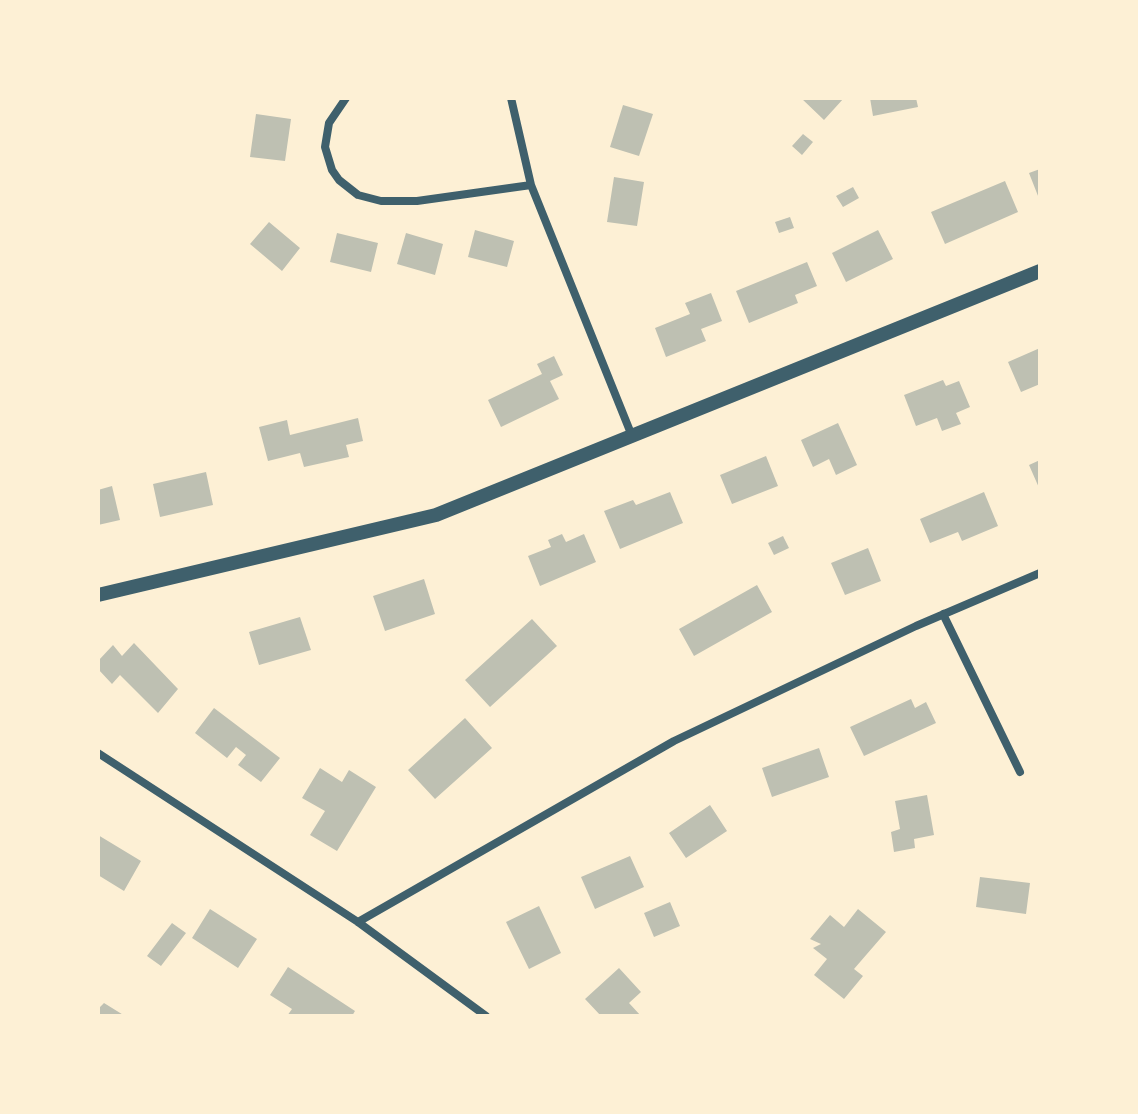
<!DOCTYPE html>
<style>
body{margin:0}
#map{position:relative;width:1138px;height:1114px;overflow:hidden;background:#fdf0d5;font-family:Mulish,sans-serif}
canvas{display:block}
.frame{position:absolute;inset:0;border:100px solid #fdf0d5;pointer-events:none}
</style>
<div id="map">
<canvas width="1138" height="1114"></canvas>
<div class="frame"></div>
</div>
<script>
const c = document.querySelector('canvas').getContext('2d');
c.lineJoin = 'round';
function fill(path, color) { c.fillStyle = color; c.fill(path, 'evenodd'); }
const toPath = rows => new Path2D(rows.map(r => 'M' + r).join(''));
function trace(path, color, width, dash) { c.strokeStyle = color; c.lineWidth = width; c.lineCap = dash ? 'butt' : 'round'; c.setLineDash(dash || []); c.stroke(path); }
fill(toPath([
 [801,98,844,98,824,120],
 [870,98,916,98,918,107,873,116],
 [623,105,653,114,639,156,610,147],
 [256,114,291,119,285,161,250,157],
 [803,134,813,142,802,155,792,146],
 [1040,169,1040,201,1029,173],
 [614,177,644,182,637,226,607,222],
 [1005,181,1018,212,945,244,931,212],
 [853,187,859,198,843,207,836,196],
 [790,217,794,228,779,233,775,222],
 [269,222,300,248,282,271,250,244],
 [475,230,514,241,507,267,468,257],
 [878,230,893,259,846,282,832,253],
 [337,233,378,243,371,272,330,262],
 [406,233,443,244,435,275,397,264],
 [807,262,817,286,795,295,798,303,749,323,736,291],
 [711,293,722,321,701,329,706,341,666,357,655,328,690,314,685,303],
 [1040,348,1040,384,1021,392,1008,362],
 [554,356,563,375,550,381,559,399,501,427,488,400,542,374,537,364],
 [943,380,946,386,959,381,970,407,956,413,961,424,942,431,937,418,916,426,904,395],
 [358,418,363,441,346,445,349,457,304,467,300,453,268,461,259,427,287,420,290,435],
 [838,423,857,465,836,475,829,459,813,467,801,440],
 [766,456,778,486,732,504,720,475],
 [1040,460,1040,490,1029,465],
 [206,472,213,505,160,517,153,484],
 [112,486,120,520,98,525,98,490],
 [670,492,683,523,620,549,604,511,633,500,636,505],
 [984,492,998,526,962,541,958,532,930,543,920,519],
 [562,534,566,542,584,534,596,562,540,586,528,556,551,547,548,540],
 [783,536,789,548,774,555,768,543],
 [868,548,881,581,845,595,831,563],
 [424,579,435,614,385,631,373,596],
 [757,585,772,612,694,656,679,629],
 [300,617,311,650,259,665,249,632],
 [532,619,557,646,490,707,465,680],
 [134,643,178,689,158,713,120,675,112,684,98,669,98,661,113,645,122,656],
 [911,699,915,708,926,702,936,723,864,756,850,727],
 [214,708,280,758,261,782,238,765,246,755,236,747,227,758,195,733],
 [465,718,492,748,435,799,408,770],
 [819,748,829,777,772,797,762,768],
 [320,768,342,782,349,770,376,787,337,851,310,835,325,811,302,798],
 [927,795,934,835,914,839,915,848,894,852,891,832,900,829,895,801],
 [710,805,727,831,686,858,669,833],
 [98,835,141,861,124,891,98,875],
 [630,856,644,887,595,909,581,877],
 [980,877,1030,883,1026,914,976,907],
 [670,902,680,926,654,937,644,913],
 [539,906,561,953,529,969,506,922],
 [210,909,257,939,238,968,192,938],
 [858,909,886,932,854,969,863,976,844,999,814,975,827,959,813,948,821,944,810,939,830,915,844,927],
 [172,923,186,933,161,966,147,956],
 [288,967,355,1011,352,1016,287,1016,292,1009,270,995],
 [619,968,641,992,629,1003,641,1016,601,1016,585,999],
 [104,1003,125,1016,98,1016,98,1009]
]), '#bec0b2');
trace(toPath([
 [346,98,329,123,325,147,332,170,339,180,358,195,381,201,417,201,531,185],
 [511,98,531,185,632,436],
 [943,614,1020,772],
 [98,753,358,922,486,1016],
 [358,922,674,741,916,626,1040,573]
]), '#3f606c', 8);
trace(toPath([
 [98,595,436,515,1040,271]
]), '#3f606c', 14);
</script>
